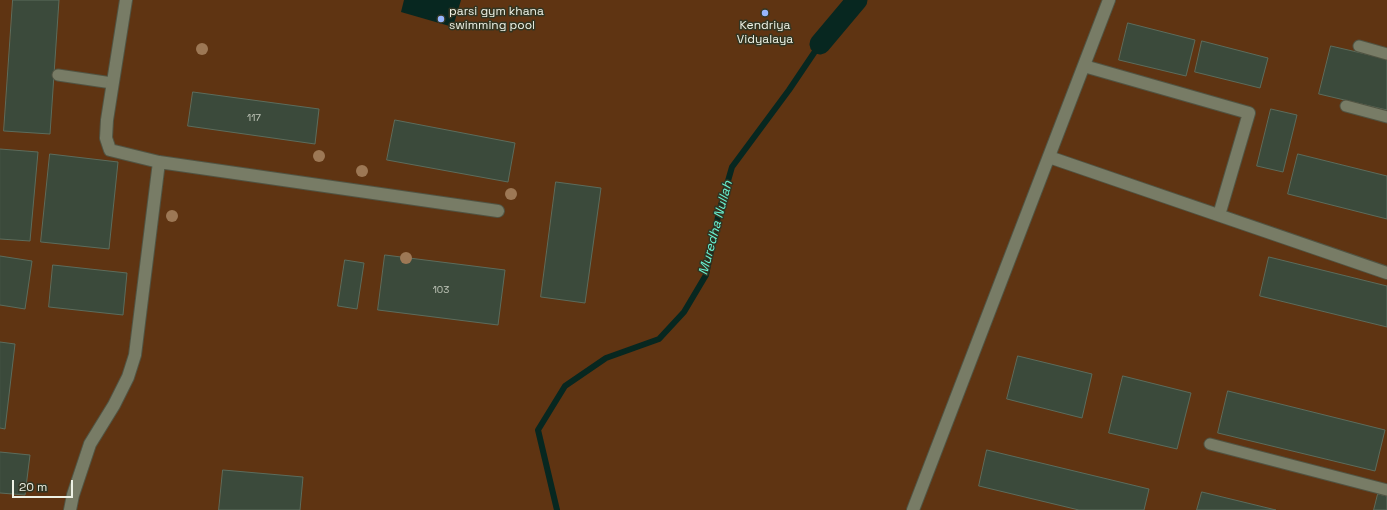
<!DOCTYPE html>
<style>
body{margin:0}
#map{position:relative;width:1387px;height:510px;overflow:hidden;background:#323522;font-family:"Space Grotesk",sans-serif}
canvas{display:block}
.scale{position:absolute;left:12px;top:480px;width:61px;height:18px;box-sizing:border-box;border:2px solid #eef1e4;border-top:0;padding-left:5px;font-size:12px;line-height:14px;white-space:nowrap;color:#eef1e4;-webkit-text-stroke:3px #323522;paint-order:stroke}
</style>
<div id="map">
<canvas width="1387" height="510"></canvas>
<div class="scale">20 m</div>
</div>
<script>
const ctx = document.querySelector('canvas').getContext('2d');
ctx.lineJoin = 'round';
function paint(path, color) { ctx.fillStyle = color; ctx.fill(path, 'evenodd'); }
function stroke(path, color, width, dash) { ctx.strokeStyle = color; ctx.lineWidth = width; ctx.lineCap = dash ? 'butt' : 'round'; ctx.setLineDash(dash || []); ctx.stroke(path); }
function drawText(font, color, halo, rows, align = 'center') {
  ctx.font = font + ' "Space Grotesk",sans-serif'; ctx.lineWidth = 3; ctx.setLineDash([]); ctx.textBaseline = 'middle'; ctx.strokeStyle = halo; ctx.fillStyle = color; for (const [text, x, y, turn = 0] of rows) {
    ctx.save(); ctx.translate(x, y); ctx.rotate((+turn || 0) * Math.PI / 180); ctx.textAlign = isNaN(turn) ? turn : align; if (halo) ctx.strokeText(text, 0, 0); ctx.fillText(text, 0, 0); ctx.restore();
  }
}
paint(new Path2D(`
 M0 0H1387V510H0Z`), '#5f3412');
paint(new Path2D(`
 M404 0H461L453 27 401 12Z`), '#072720');
stroke(new Path2D(`
 M557 510 538 430 565 386 606 358 659 339 684 312 706 275 719 212 732 167 789 90 820 44`), '#072720', 6);
stroke(new Path2D(`
 M820 44 857 0`), '#072720', 21);
const building = new Path2D(`
 M13 0H59L50 134 4 131Z
 M1128 23 1195 40 1186 76 1119 60Z
 M1202 41 1268 58 1260 88 1195 72Z
 M1331 46 1387 59V110L1319 94Z
 M193 92 319 109 315 144 188 126Z
 M1271 109 1297 115 1283 172 1257 166Z
 M395 120 515 143 508 182 387 160Z
 M0 149 38 152 30 241 0 239Z
 M50 154 118 162 109 249 41 242Z
 M1298 154 1387 176V219L1288 194Z
 M556 182 601 188 585 303 541 297Z
 M385 255 505 270 498 325 378 310Z
 M0 256 32 261 25 309 0 305Z
 M1269 257 1387 286V327L1260 296Z
 M345 260 364 263 357 309 338 306Z
 M53 265 127 273 123 315 49 307Z
 M0 342 15 344 5 429 0 428Z
 M1018 356 1092 374 1082 418 1007 399Z
 M1123 376 1191 393 1177 449 1109 433Z
 M1228 391 1385 430 1375 471 1218 433Z
 M987 450 1149 489 1144 510H1079L979 486Z
 M0 452 30 455 25 495 0 493Z
 M223 470 303 477 300 510H219Z
 M1202 492 1276 510H1197Z
 M1378 494 1387 496V510H1374Z`);
paint(building, '#3b4a3b');
stroke(building, '#5c6c5c', 1);
const service = new Path2D(`
 M1359 46 1387 54
 M58 75 112 83
 M1346 106 1387 117
 M1210 444 1387 490`);
const minor = new Path2D(`
 M126 0 107 120 106 138 110 150 159 162 498 211
 M1084 66 1249 113 1219 215
 M1049 157 1387 273
 M70 510 73 495 90 444 114 405 128 377 135 355 159 162
 M913 510 1109 0`);
stroke(service, '#515443', 13);
stroke(minor, '#515443', 14);
stroke(service, '#787c66', 11);
stroke(minor, '#787c66', 12);
ctx.fillStyle = '#9d7855';
for (const [x, y] of [
 [202,49],
 [319,156],
 [362,171],
 [511,194],
 [172,216],
 [406,258]
]) { ctx.beginPath(); ctx.arc(x, y, 6, 0, 2 * Math.PI); ctx.fill(); }
for (const [x, y, r, color] of [
 [765,13,4,"#97b6fd"],
 [441,19,4,"#97b6fd"]
]) { const dot = new Path2D(); dot.arc(x, y, r, 0, 2 * Math.PI); ctx.fillStyle = color; ctx.fill(dot); stroke(dot, '#323522', 1.5); }
drawText('10px', '#c1c7ba', null, [
 ["117",254,118],
 ["103",441,290]
]);
drawText('12px', '#eef1e4', '#323522', [
 ["parsi gym khana",449,12],
 ["swimming pool",449,26],
 ["Kendriya",765,26,"center"],
 ["Vidyalaya",765,40,"center"]
], 'left');
drawText('italic 13px', '#69f4d4', '#323522', [
 ["Muredha Nullah",716,228,-75]
]);
</script>
